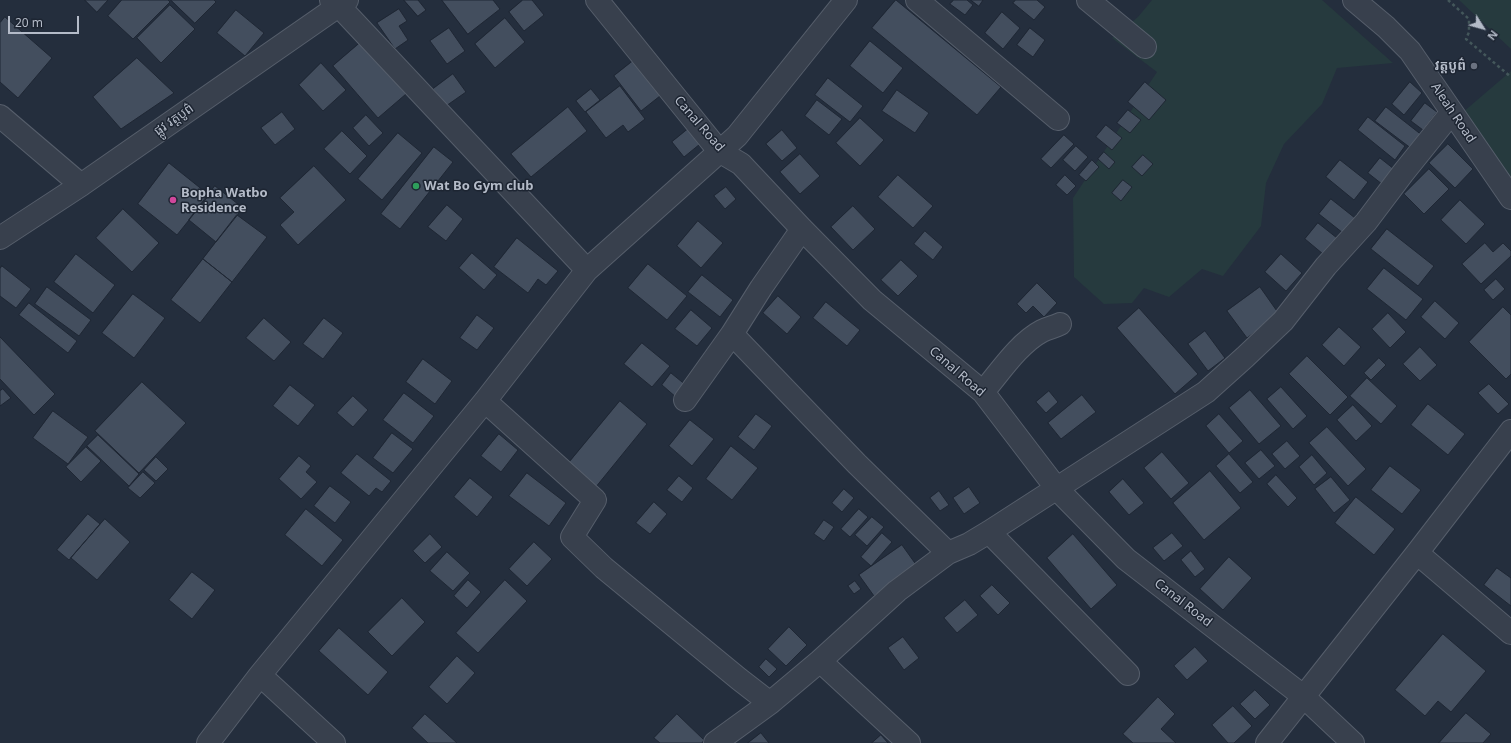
<!DOCTYPE html>
<meta charset="utf-8">
<style>
body{margin:0}
#map{position:relative;width:1511px;height:743px;overflow:hidden;background:#242e3d;font-family:"Noto Sans",sans-serif}
canvas{display:block}
.north{position:absolute;left:1463px;top:8px;width:40px;height:40px;-webkit-text-stroke:3px #1d2532;paint-order:stroke;rotate:127deg;font-size:11px;font-weight:700;line-height:16px;text-align:center;color:#b4bbc8}
.north::after{content:'';display:block;margin:auto;width:14px;height:18px;background:#b4bbc8;clip-path:polygon(50% 0,100% 100%,50% 72%,0 100%)}
.scale{position:absolute;left:8px;top:16px;width:71px;height:18px;box-sizing:border-box;border:2px solid #b4bbc8;border-top:0;padding-left:5px;font-size:12px;line-height:14px;white-space:nowrap;color:#b4bbc8;-webkit-text-stroke:3px #1d2532;paint-order:stroke}
</style>
<div id="map">
<canvas width="1511" height="743"></canvas>
<div class="north">N</div>
<div class="scale">20 m</div>
</div>
<script>
const ctx = document.querySelector('canvas').getContext('2d');
ctx.lineJoin = 'round';
function paint(path, color) { ctx.fillStyle = color; ctx.fill(path, 'evenodd'); }
function stroke(path, color, width, dash) { ctx.strokeStyle = color; ctx.lineWidth = width; ctx.lineCap = dash ? 'butt' : 'round'; ctx.setLineDash(dash || []); ctx.stroke(path); }
function drawText(font, color, halo, rows, align = 'center') {
  ctx.font = font + ' "Noto Sans","Noto Sans Khmer",sans-serif'; ctx.lineWidth = 3; ctx.setLineDash([]); ctx.textBaseline = 'middle'; ctx.strokeStyle = halo; ctx.fillStyle = color; for (const [text, x, y, turn = 0] of rows) {
    ctx.save(); ctx.translate(x, y); ctx.rotate((+turn || 0) * Math.PI / 180); ctx.textAlign = isNaN(turn) ? turn : align; if (halo) ctx.strokeText(text, 0, 0); ctx.fillText(text, 0, 0); ctx.restore();
  }
}
paint(new Path2D(`
 M1152 0H1322L1393 63 1337 68 1322 104 1284 144 1266 183 1261 226 1223 276 1202 269 1169 297 1144 288 1132 303 1104 304 1074 277 1073 198 1157 72 1112 38 1138 17Z
 M1459 0H1511V49Z
 M1511 71V178L1462 113Z`), '#263a3e');
const building = new Path2D(`
 M85 0H108L97 12Z
 M122 0H168L170 2 133 39 108 16Z
 M171 0H214L216 2 195 23Z
 M404 0H418L426 10 418 16Z
 M442 0H493L500 9 468 34Z
 M523 0H532L544 15 524 31 509 12Z
 M896 0 1001 87 977 115 872 28Z
 M954 0H967L973 5 965 15 950 4Z
 M971 0H983L979 6Z
 M1016 0H1037L1045 7 1034 20 1013 3Z
 M170 5 195 29 161 63 137 38Z
 M399 9 407 21 399 26 408 40 395 49 377 23Z
 M236 10 264 33 245 56 217 33Z
 M1002 12 1020 28 1003 49 985 33Z
 M5 17 52 58 18 98 0 82V23Z
 M505 18 525 42 495 68 475 44Z
 M449 28 465 51 447 64 430 41Z
 M1030 28 1045 40 1033 57 1017 45Z
 M870 41 903 68 883 93 850 66Z
 M361 42 406 94 378 118 333 66Z
 M638 57 665 92 641 111 614 76Z
 M137 58 174 93 121 129 93 97Z
 M321 63 346 90 323 111 299 85Z
 M453 74 466 92 446 106 433 89Z
 M828 78 863 106 850 122 815 95Z
 M1145 82 1166 100 1149 120 1128 102Z
 M1410 82 1422 93 1404 115 1392 104Z
 M620 86 645 119 628 132 623 125 606 138 586 112Z
 M591 89 600 100 585 112 576 101Z
 M897 90 929 113 915 133 882 111Z
 M817 100 842 119 829 135 805 116Z
 M1425 103 1437 112 1423 130 1411 121Z
 M568 107 587 131 531 177 511 154Z
 M1386 107 1423 136 1412 149 1375 121Z
 M1128 110 1141 120 1130 133 1117 123Z
 M282 112 295 129 275 145 261 128Z
 M366 115 383 133 369 146 353 128Z
 M1368 117 1405 146 1395 160 1358 130Z
 M860 118 884 140 860 166 836 143Z
 M1106 125 1122 138 1112 150 1096 137Z
 M688 129 700 144 684 157 672 142Z
 M782 130 797 148 782 161 766 144Z
 M342 131 367 156 350 174 324 149Z
 M398 133 422 153 382 200 358 179Z
 M1064 135 1074 144 1051 168 1041 159Z
 M1448 144 1473 169 1455 188 1429 163Z
 M1076 146 1088 157 1075 171 1063 160Z
 M434 147 453 162 400 229 381 214Z
 M1104 152 1115 162 1109 169 1098 159Z
 M800 154 820 176 800 194 780 172Z
 M1143 155 1153 164 1142 176 1132 167Z
 M1380 158 1399 173 1387 188 1368 173Z
 M1092 160 1099 167 1086 181 1079 175Z
 M1340 160 1368 182 1354 200 1326 177Z
 M169 163 209 195 177 235 138 204Z
 M314 166 346 200 298 245 280 225 294 212 280 198Z
 M1429 169 1449 189 1424 214 1404 194Z
 M898 175 933 206 913 228 878 197Z
 M1065 175 1076 186 1067 195 1056 185Z
 M1123 180 1132 187 1121 201 1112 193Z
 M215 186 243 208 216 242 189 220Z
 M726 187 736 199 725 209 714 196Z
 M1331 199 1355 218 1343 233 1319 214Z
 M1460 200 1485 224 1466 244 1441 220Z
 M447 205 463 219 446 241 428 227Z
 M853 206 875 229 853 250 831 227Z
 M123 209 159 243 132 272 96 238Z
 M237 215 267 237 232 282 203 259Z
 M698 221 723 243 701 268 677 246Z
 M1318 223 1337 238 1323 254 1305 239Z
 M1387 229 1434 266 1418 286 1371 249Z
 M925 231 943 247 933 260 914 244Z
 M517 238 558 271 546 285 538 279 528 293 494 267Z
 M1485 243 1493 252 1503 243 1511 251V256L1481 284 1462 264Z
 M472 253 497 275 484 290 459 268Z
 M76 254 115 285 93 313 54 282Z
 M1281 254 1302 273 1286 291 1265 272Z
 M203 259 232 282 200 323 171 300Z
 M901 260 918 276 898 296 881 280Z
 M648 264 687 296 667 320 628 288Z
 M2 266 31 289 16 308 0 296V269Z
 M1384 268 1423 299 1406 320 1367 289Z
 M702 275 733 300 720 317 688 292Z
 M1496 279 1505 289 1493 300 1484 290Z
 M1037 283 1057 303 1044 317 1033 306 1026 313 1017 304Z
 M47 287 91 320 79 336 35 304Z
 M1260 287 1279 314 1247 338 1227 311Z
 M133 294 165 318 134 358 102 333Z
 M778 296 801 317 787 334 763 313Z
 M1435 301 1459 323 1445 339 1421 317Z
 M826 302 860 330 847 346 813 318Z
 M29 303 77 341 68 353 19 315Z
 M1503 307 1511 315V374L1506 379 1469 342Z
 M1139 308 1198 374 1175 394 1117 328Z
 M691 310 712 328 697 346 675 329Z
 M1388 313 1406 332 1390 348 1372 329Z
 M477 315 494 328 477 350 460 338Z
 M264 318 291 342 274 361 246 338Z
 M324 318 343 333 323 359 303 344Z
 M1339 327 1361 347 1344 366 1322 345Z
 M1205 331 1225 358 1208 371 1188 344Z
 M0 337 55 394 34 415 0 379Z
 M642 343 670 366 652 387 624 364Z
 M1420 347 1437 365 1420 381 1403 364Z
 M1307 356 1348 397 1330 415 1289 374Z
 M1379 358 1386 365 1371 380 1364 373Z
 M423 359 452 381 435 404 406 382Z
 M671 373 687 386 677 398 662 385Z
 M1367 378 1397 406 1381 424 1350 396Z
 M142 382 186 423 139 473 95 431Z
 M1489 384 1509 404 1498 414 1478 393Z
 M290 385 315 405 298 426 273 406Z
 M1281 387 1307 416 1293 429 1267 399Z
 M3 389 11 398 0 406V391Z
 M1250 390 1281 426 1259 444 1229 408Z
 M1049 391 1058 402 1046 413 1036 402Z
 M404 393 434 416 413 443 383 420Z
 M1082 395 1096 412 1061 439 1048 423Z
 M353 396 368 410 353 427 337 413Z
 M620 401 647 424 595 488 567 465Z
 M1428 404 1465 434 1448 455 1411 425Z
 M1353 405 1372 426 1356 441 1337 420Z
 M53 411 88 437 68 464 33 438Z
 M756 414 772 426 754 450 738 437Z
 M1219 414 1243 441 1229 453 1206 426Z
 M690 420 714 439 692 466 669 446Z
 M1327 427 1366 469 1348 486 1309 443Z
 M392 433 413 449 393 473 373 458Z
 M499 434 518 450 501 472 481 456Z
 M98 435 139 474 129 486 87 446Z
 M1287 441 1300 456 1285 469 1272 454Z
 M731 446 758 468 732 500 706 479Z
 M86 447 101 461 81 482 66 467Z
 M1261 450 1275 466 1259 479 1245 463Z
 M1162 452 1189 483 1171 499 1144 468Z
 M357 454 391 481 382 492 376 488 369 496 341 473Z
 M1229 454 1253 482 1240 493 1216 466Z
 M1312 455 1327 473 1314 485 1299 467Z
 M299 456 311 466 306 472 317 482 301 499 279 479Z
 M156 457 168 469 156 481 144 470Z
 M1390 466 1421 490 1402 514 1371 490Z
 M1210 471 1241 508 1204 540 1173 503Z
 M143 472 155 483 140 498 128 488Z
 M527 473 566 503 549 526 509 496Z
 M1276 475 1297 498 1288 507 1267 484Z
 M679 476 693 488 682 502 667 490Z
 M1331 477 1350 500 1334 513 1315 489Z
 M470 478 493 497 477 517 454 497Z
 M1123 479 1144 503 1129 515 1109 492Z
 M330 486 351 502 335 523 314 506Z
 M969 487 980 503 964 514 953 498Z
 M844 489 854 498 842 512 832 503Z
 M939 491 949 505 940 511 930 498Z
 M1356 497 1395 529 1374 555 1335 523Z
 M654 502 667 514 650 534 636 523Z
 M306 509 343 540 322 566 285 535Z
 M859 509 868 517 850 537 841 529Z
 M88 514 100 524 69 560 57 550Z
 M872 517 884 527 867 546 855 535Z
 M105 519 130 542 97 580 71 558Z
 M824 520 834 527 824 541 814 534Z
 M882 533 892 542 871 566 861 557Z
 M1172 533 1183 546 1164 561 1153 548Z
 M430 534 442 547 425 563 413 551Z
 M1073 534 1117 585 1091 609 1047 558Z
 M534 542 552 559 527 586 509 569Z
 M902 545 917 566 874 596 859 575Z
 M1191 551 1205 569 1195 577 1181 560Z
 M447 552 470 573 453 591 430 571Z
 M1229 557 1252 578 1223 610 1200 589Z
 M1497 568 1511 578V606L1484 585Z
 M192 572 215 590 192 619 169 600Z
 M468 580 481 592 467 608 454 596Z
 M505 580 527 601 478 653 456 633Z
 M855 581 861 589 854 594 848 586Z
 M992 585 1010 603 998 615 980 596Z
 M402 598 425 622 392 656 368 632Z
 M965 600 978 615 957 633 944 618Z
 M789 627 807 645 786 666 768 649Z
 M339 628 388 672 368 695 319 651Z
 M1443 634 1486 671 1451 712 1438 701 1425 716 1395 690Z
 M903 637 919 658 904 670 888 648Z
 M1195 647 1208 661 1187 680 1174 666Z
 M457 656 475 673 447 704 429 687Z
 M766 659 777 669 769 677 759 667Z
 M1255 690 1270 705 1255 719 1240 704Z
 M1158 697 1175 714 1161 729 1176 743H1133L1123 734Z
 M1233 706 1252 726 1234 743H1228L1212 725Z
 M1466 713 1491 734 1483 743H1439Z
 M425 714 457 743H428L412 728Z
 M677 714 704 740 702 743H660L654 738Z
 M761 733 769 743H748Z
 M881 735 888 743H872Z`);
paint(building, '#434e5e');
stroke(building, '#1f2734', 1);
const minor = new Path2D(`
 M331 0 339 6 587 270
 M597 0 719 151 741 164 802 229 872 300 983 392 1057 489 1126 559 1303 696 1353 743
 M917 0 1058 119
 M1088 0 1145 47
 M1354 0 1386 27 1410 51 1511 198
 M0 116 81 185
 M0 238 81 185 347 0
 M732 334 857 464 948 553
 M983 392C1000 372 1019 343 1042 331 1048 328 1054 327 1060 324
 M685 400 732 334 761 288 802 229
 M485 401 595 500 572 537 604 568 739 679 770 703
 M989 532 1128 674
 M1417 553 1511 633
 M820 661 909 743
 M260 675 334 743
 M208 743 260 675 485 401 587 270 737 136 846 0
 M715 743 770 703 820 661 897 591 948 553 969 544 989 532 1206 392 1245 357 1283 321 1326 266 1366 222 1403 173 1452 112
 M1267 743 1417 553 1511 431`);
stroke(minor, '#565e6b', 24);
stroke(new Path2D(`
 M1448 0 1469 19V32L1466 39 1511 77`), '#44575b', 2.5, [3, 3]);
stroke(minor, '#38404d', 22);
for (const [x, y, r, color] of [
 [1474,66,4,"#6b7280"],
 [416,186,4,"#2e9e5b"],
 [173,200,4,"#d1479c"]
]) { const dot = new Path2D(); dot.arc(x, y, r, 0, 2 * Math.PI); ctx.fillStyle = color; ctx.fill(dot); stroke(dot, '#1d2532', 1.5); }
drawText('bold 13px', '#b4bbc8', '#1d2532', [
 ["វត្តបូព៌",1466,66,"right"],
 ["Wat Bo Gym club",424,186],
 ["Bopha Watbo",181,193],
 ["Residence",181,208]
], 'left');
drawText('13px', '#b4bbc8', '#1d2532', [
 ["Aleah Road",1453,113,56],
 ["ផ្លូវ វត្តបូព៌",174,120,-35],
 ["Canal Road",699,124,49],
 ["Canal Road",957,372,41],
 ["Canal Road",1183,603,38]
]);
</script>
